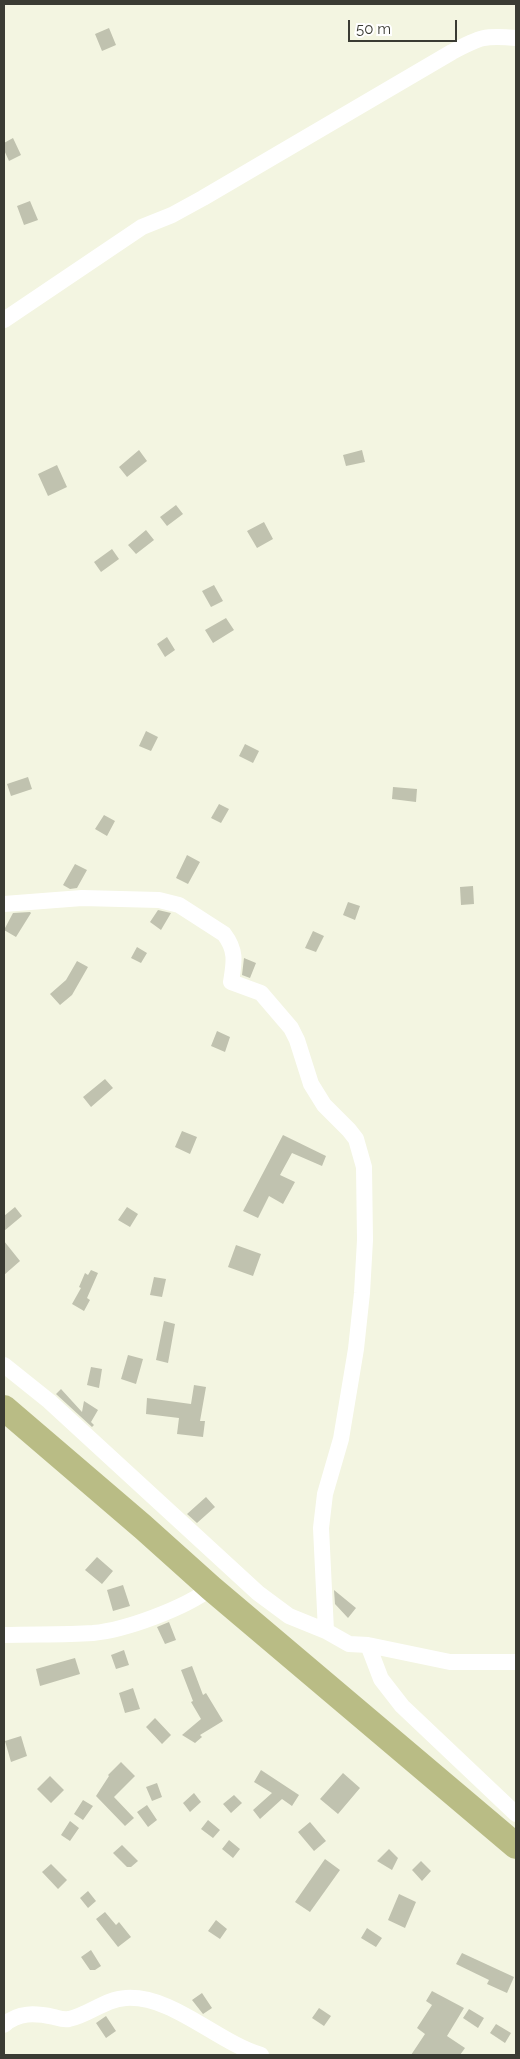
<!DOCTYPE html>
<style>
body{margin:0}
#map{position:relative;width:520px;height:2059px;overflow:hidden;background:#f3f5e1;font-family:Raleway,sans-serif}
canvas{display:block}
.frame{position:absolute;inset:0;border:5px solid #3a3b33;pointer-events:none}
.scale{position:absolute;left:348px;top:20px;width:109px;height:22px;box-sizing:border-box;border:2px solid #3a3b33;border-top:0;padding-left:6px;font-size:15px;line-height:18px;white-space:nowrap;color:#3a3b33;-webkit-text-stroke:4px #fff;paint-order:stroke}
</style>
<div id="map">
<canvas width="520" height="2059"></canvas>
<div class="frame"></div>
<div class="scale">50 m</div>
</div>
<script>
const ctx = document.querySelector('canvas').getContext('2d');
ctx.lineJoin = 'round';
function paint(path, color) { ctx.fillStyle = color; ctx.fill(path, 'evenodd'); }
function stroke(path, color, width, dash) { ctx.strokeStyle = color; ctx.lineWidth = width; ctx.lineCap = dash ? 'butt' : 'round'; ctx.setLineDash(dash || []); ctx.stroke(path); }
paint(new Path2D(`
 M109 28 116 45 102 51 95 34Z
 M13 138 21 155 9 161 4 150V143Z
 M30 201 38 220 24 225 17 206Z
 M139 450 147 461 127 477 119 467Z
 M362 450 365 462 346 466 343 455Z
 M57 465 67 487 48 496 38 474Z
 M176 505 183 514 167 526 160 517Z
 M264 522 273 539 257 548 247 531Z
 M146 530 154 540 136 554 128 545Z
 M112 549 119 559 101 572 94 562Z
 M214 585 223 601 211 607 202 591Z
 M226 618 234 630 213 643 205 630Z
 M167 637 175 650 165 657 157 644Z
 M146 731 158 737 151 751 139 746Z
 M245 744 259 751 253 763 239 756Z
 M28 777 32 789 11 796 7 784Z
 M393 787 417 789 416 802 392 799Z
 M219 804 229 809 221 823 211 818Z
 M104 815 115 821 107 836 95 829Z
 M187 855 200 862 188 884 176 878Z
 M75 864 87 870 77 888 70 889 63 885Z
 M473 886 474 904 461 905 460 887Z
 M348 902 360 906 355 920 343 915Z
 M158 910 171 913 161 930 150 922Z
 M30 912 31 913 16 937 4 930 13 913Z
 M313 931 324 936 316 952 305 948Z
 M137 947 147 953 141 963 131 958Z
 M244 958 256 963 250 978 242 975Z
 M77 961 88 967 72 995 60 1005 50 994 66 980Z
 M217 1031 230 1037 225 1052 211 1046Z
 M105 1079 113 1088 91 1107 83 1097Z
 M182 1131 197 1137 190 1154 175 1147Z
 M283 1135 326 1156 322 1166 292 1153 280 1175 295 1182 283 1204 269 1196 258 1218 243 1211Z
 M15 1207 22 1216 4 1231V1216Z
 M127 1207 138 1214 130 1227 118 1220Z
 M4 1241 20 1261 4 1275Z
 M236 1245 261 1254 253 1276 228 1267Z
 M91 1270 98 1273 87 1298 90 1300 84 1311 72 1304 81 1288 79 1287 85 1273 88 1275Z
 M154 1277 166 1279 162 1297 150 1295Z
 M164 1321 175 1324 168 1363 156 1360Z
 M128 1355 143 1359 136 1384 121 1379Z
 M91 1367 102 1369 99 1388 87 1385Z
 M194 1385 206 1387 200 1421H205L203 1437 177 1434 179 1418 146 1414 147 1398 191 1404Z
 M61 1389 82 1412 84 1401 98 1410 91 1422 94 1425 92 1427 56 1394Z
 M206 1497 215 1507 197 1523 187 1514Z
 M97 1557 113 1571 102 1584 85 1570Z
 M123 1585 130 1606 113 1611 107 1590Z
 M334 1590 356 1608 348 1618 335 1604Z
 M169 1622 176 1640 165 1644 157 1627Z
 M124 1650 129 1665 116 1669 111 1655Z
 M75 1658 80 1674 40 1686 36 1669Z
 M192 1666 203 1695 206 1693 223 1721 200 1735 202 1737 195 1743 182 1735 201 1719 191 1702 193 1701 181 1670Z
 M133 1688 140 1709 125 1713 119 1693Z
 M155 1718 171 1735 162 1744 146 1727Z
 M21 1736 27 1756 11 1762 5 1741Z
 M121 1762 135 1776 114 1797 134 1818 125 1826 96 1796 109 1776 108 1775Z
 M261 1770 299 1795 292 1806 282 1799 260 1819 253 1810 272 1793 254 1782Z
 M343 1773 360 1788 338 1814 320 1799Z
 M50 1776 64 1790 51 1803 37 1789Z
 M157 1783 162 1797 152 1801 146 1787Z
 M194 1793 201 1802 190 1812 183 1803Z
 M234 1795 242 1803 231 1813 223 1804Z
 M83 1800 93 1806 83 1820 74 1814Z
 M147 1805 157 1820 148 1827 137 1812Z
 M208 1820 220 1830 213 1838 201 1829Z
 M70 1821 79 1828 70 1841 61 1835Z
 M310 1822 326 1841 314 1851 298 1832Z
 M229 1840 240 1849 233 1858 222 1849Z
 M122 1845 138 1861 131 1867H127L113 1853Z
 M389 1849 398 1858 392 1870 377 1861Z
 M325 1859 340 1870 310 1912 295 1902Z
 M421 1861 431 1871 422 1881 412 1870Z
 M51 1864 67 1880 58 1889 42 1872Z
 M88 1891 96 1901 88 1908 80 1898Z
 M399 1894 416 1902 405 1928 388 1920Z
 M105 1912 116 1925 119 1922 131 1937 118 1947 96 1919Z
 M216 1920 227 1929 220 1939 208 1931Z
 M367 1928 382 1938 376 1947 361 1938Z
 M91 1950 101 1966 95 1970H90L81 1957Z
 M462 1953 514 1977 507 1993 487 1984 489 1980 456 1964Z
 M432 1991 464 2008 447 2036 465 2048 460 2055H411L425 2034 417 2028 432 2005 426 2001Z
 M202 1993 212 2008 203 2014 192 2000Z
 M319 2008 331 2016 324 2026 312 2018Z
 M469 2009 484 2018 478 2028 463 2018Z
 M106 2016 116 2031 106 2038 96 2023Z
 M496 2024 511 2033 505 2043 490 2033Z`), '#c0c2af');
stroke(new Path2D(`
 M4 320 142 227 172 215 203 198 452 52C480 37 485 35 516 38
 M4 904 82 898 159 900 179 905 224 934C237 951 234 963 231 982L261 993 291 1028 297 1040 311 1084 324 1105 349 1130 356 1139 364 1167 365 1240 362 1293 356 1349 341 1439 325 1494 321 1528 326 1631
 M4 1365 49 1401 258 1593 289 1616 326 1631 349 1644 368 1645 450 1662H516
 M4 1635C33 1634 63 1635 93 1633 126 1630 185 1608 211 1588
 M368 1645 381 1679 402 1706 516 1814
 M4 2025C18 2012 35 2013 54 2017 58 2018 63 2020 69 2019 89 2015 105 1999 126 1998 172 1995 217 2042 261 2055`), '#fff', 16);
stroke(new Path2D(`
 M4 1408 143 1527 211 1588 516 1846`), '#b9bc85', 26);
</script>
